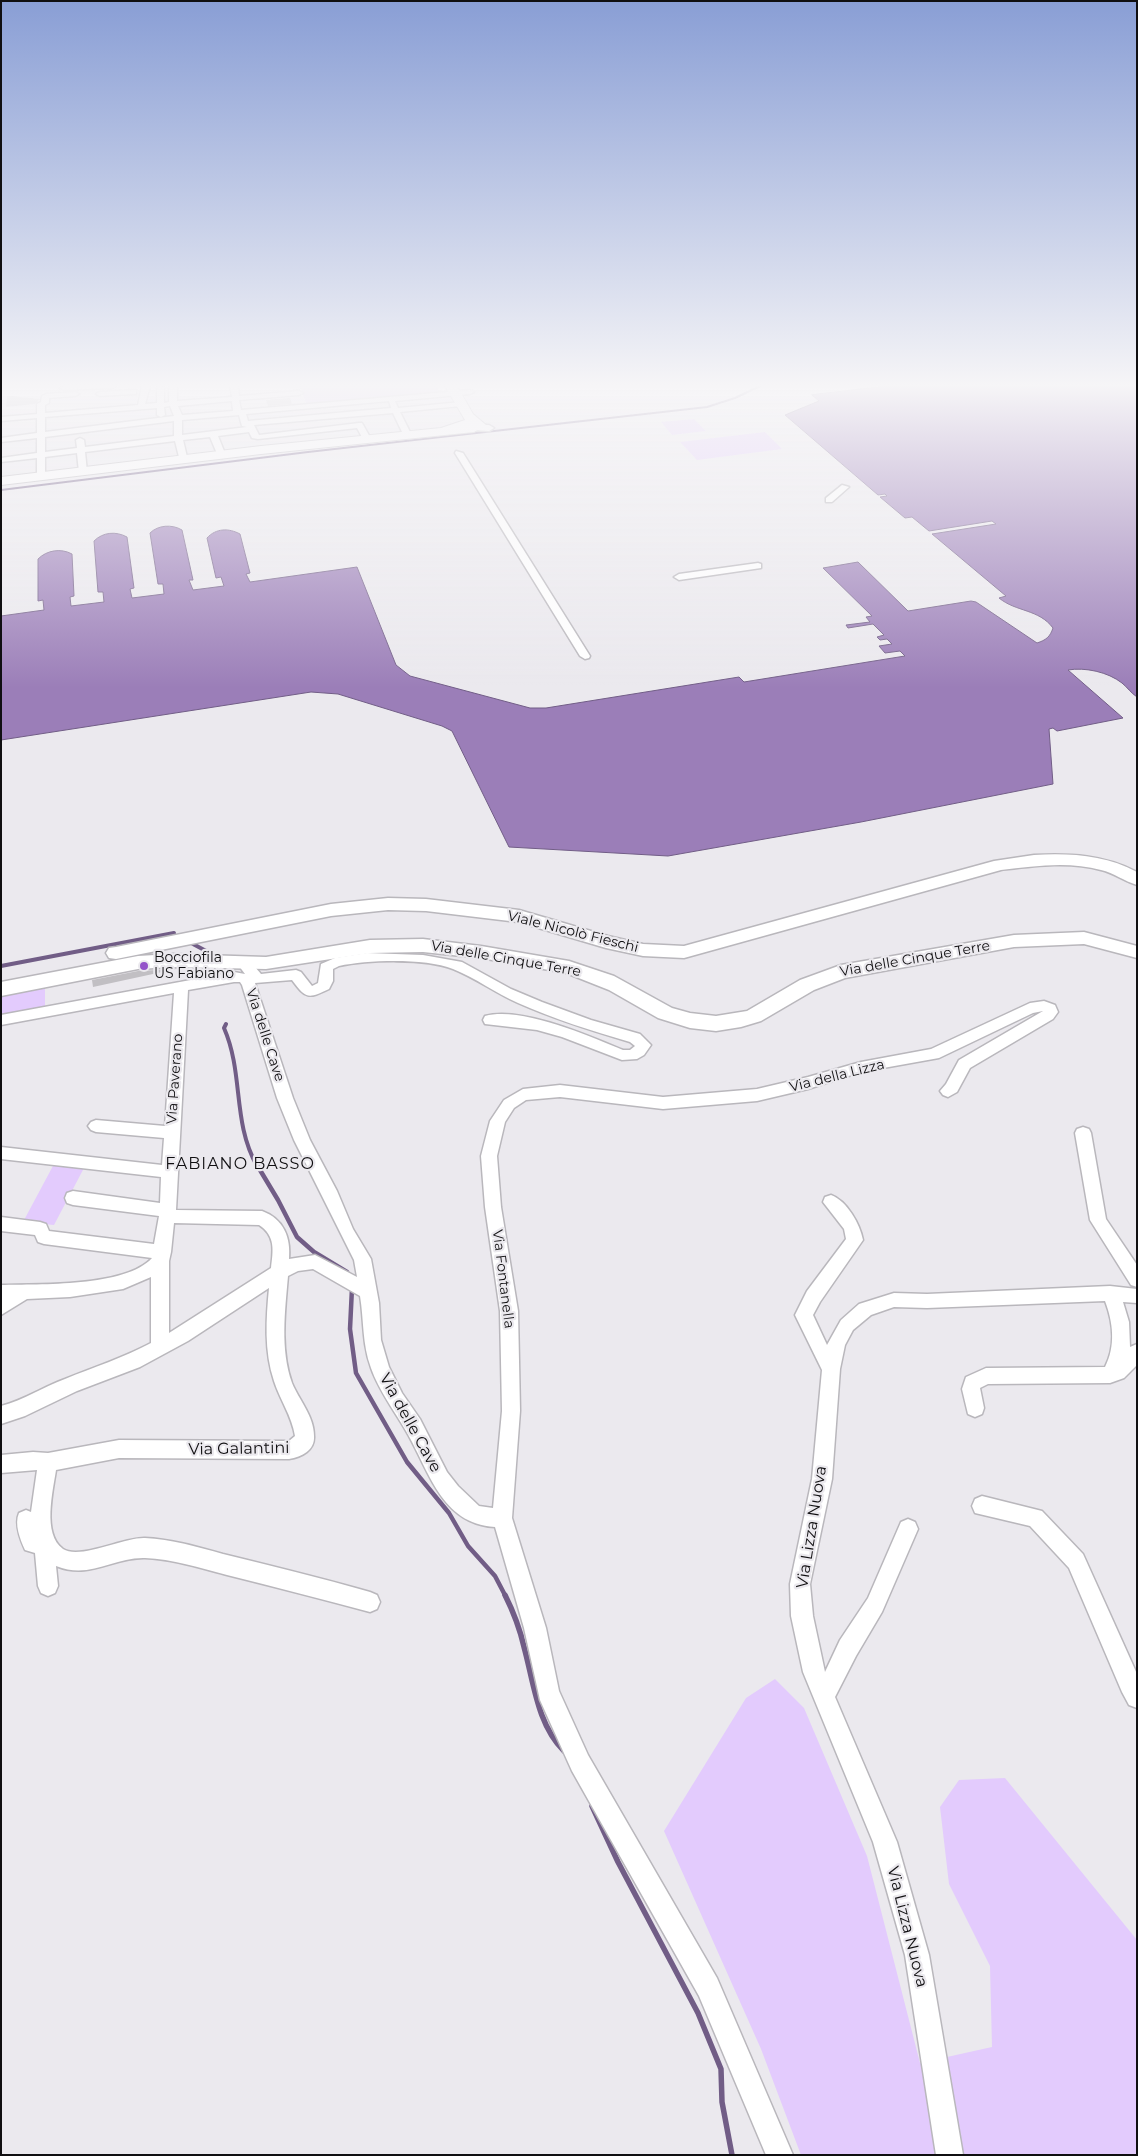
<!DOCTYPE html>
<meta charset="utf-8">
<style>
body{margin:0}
#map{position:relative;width:1138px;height:2156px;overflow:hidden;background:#ebe9ee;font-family:Montserrat,sans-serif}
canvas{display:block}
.frame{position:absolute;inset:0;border:2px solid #100f11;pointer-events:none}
</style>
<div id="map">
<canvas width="1138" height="2156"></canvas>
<div class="frame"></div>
</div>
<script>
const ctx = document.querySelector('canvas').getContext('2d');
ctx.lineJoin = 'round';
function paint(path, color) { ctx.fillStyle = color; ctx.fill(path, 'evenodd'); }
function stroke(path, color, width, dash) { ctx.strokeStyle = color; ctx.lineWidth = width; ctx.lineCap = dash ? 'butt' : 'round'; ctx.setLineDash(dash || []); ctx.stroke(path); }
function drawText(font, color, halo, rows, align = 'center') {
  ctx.font = font + ' Montserrat,sans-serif'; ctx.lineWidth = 4.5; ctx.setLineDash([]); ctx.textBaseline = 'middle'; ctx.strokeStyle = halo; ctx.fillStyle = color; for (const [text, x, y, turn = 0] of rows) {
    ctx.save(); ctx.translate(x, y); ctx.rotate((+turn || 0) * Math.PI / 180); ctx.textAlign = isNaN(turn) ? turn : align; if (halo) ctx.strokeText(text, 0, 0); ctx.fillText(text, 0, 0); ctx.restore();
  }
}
paint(new Path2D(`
 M300 386H436L439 392 307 406Z
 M694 419 706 431 672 435 661 422Z
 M765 432 782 449 697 460 680 442Z
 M45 988V1006L1 1015V996Z
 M54 1164 84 1168 54 1225 23 1222Z
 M775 1679 804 1708 867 1856 920 2063 992 2047 990 1966 949 1884 940 1807 959 1780 1005 1778 1137 1940V2155H801L761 2049 664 1831 746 1698Z`), '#e3cbfd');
const water = new Path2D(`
 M887 386H1137V697C1131 693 1127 687 1122 683 1108 672 1085 667 1068 670L1123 718 1057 731 1053 728 1049 729 1053 784 861 822 668 856 509 847 452 731 442 726 338 694 311 692 1 740V616L44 610 43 600 38 601V559C47 550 61 548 72 554L74 596 70 597 71 606 104 602 103 592H98L94 541C103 532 116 531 127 537L134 588 130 589 132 598 164 594 163 584H158L150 533C158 525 172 524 182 530L193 580H189L193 590 224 586 221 577 216 578 207 538C216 528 229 528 240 534L250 573 246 574 250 582 357 567 396 665 410 676 530 708H546L739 677 744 682 905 656 900 651 885 653 879 646 892 644 887 639 880 640 877 637 884 635 873 624 848 628 846 625 870 622 866 617 872 616 823 568 858 562 908 611 971 601 976 602 1037 643C1046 640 1050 637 1053 628 1039 609 1016 612 999 598L1006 596 932 534 996 524 992 521 929 531 912 517 905 518 880 497 887 496 885 494 878 495 785 415 819 401 812 395Z`);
paint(water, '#9b7eb8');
stroke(water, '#715d86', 1);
stroke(new Path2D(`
 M1 490 308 452 707 407 735 398 760 386`), '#715d86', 2);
stroke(new Path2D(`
 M193 944 208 952 210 958
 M212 964 216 975
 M1 966 174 933
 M226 1024 224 1028C244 1074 232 1122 257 1166`), '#715d86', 4);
stroke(new Path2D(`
 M257 1165 278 1200 297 1237 314 1252 347 1272
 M352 1288 350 1329 356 1373 407 1462 449 1513 468 1546 495 1576 506 1597`), '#715d86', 4.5);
stroke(new Path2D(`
 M505 1595C513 1611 520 1629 524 1647 534 1683 537 1724 564 1751
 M592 1806 618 1862 698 2013 721 2069 722 2102 732 2155`), '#715d86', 5.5);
paint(new Path2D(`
 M7 396H11L40 399 35 404 6 407Z
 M290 398 292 404 268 406 266 400Z
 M176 969 93 987 92 980 138 971Z`), '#c1bfc3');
const street = new Path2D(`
 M64 386H116L112 388 64 390 60 388Z
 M142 386H150L145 404 157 403V386L164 387V403L169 402V386H177V401L232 397 230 386H238L239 396 299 391 303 393 299 395 239 400 241 410 470 390 474 392 470 394 395 401 398 408 461 402 465 404 461 406 400 412 411 434 407 436 403 434 393 413 254 425 259 435 359 423H362L371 439 367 441H364L357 428 258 439 252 438 249 432 218 436 226 456 222 458 218 456 210 437 183 440 187 457 183 459 179 457 175 441 85 452 87 472 83 474 79 472 77 453 45 457V476L41 478 37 476V458L1 462V458L37 453V438L1 442V438L37 433V418L1 421V417L37 414V404L41 402 42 396 46 394 75 392 79 394 75 396 49 398V403L45 405V413L138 405ZM232 401 233 411 182 415 178 406ZM389 401 391 408 248 421 246 414ZM170 406 174 416 45 432V417L157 408V415L161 417 165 415 164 407ZM239 415 242 426 247 427 182 435V420ZM174 421V436L85 447 84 440 80 438 76 440 77 448 45 452V437Z
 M136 390V394H133L100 396 96 394 100 392Z
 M456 451 463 453 590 656 589 658 585 659 580 656 455 453Z
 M842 485 849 487 832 502H826V498Z
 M758 563 761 564V568L679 580 674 577 679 574Z
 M367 953 423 955 462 962 511 989 542 1002 591 1020 640 1034 651 1045 644 1055 637 1059 622 1060 562 1037 537 1030 485 1024 483 1020 485 1016C521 1006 589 1036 623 1050H630L635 1046 630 1042C592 1031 554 1019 518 1003 495 993 476 978 453 969 425 958 368 960 339 966L333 969V981L329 989C308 999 306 999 292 980L255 983 293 1098 310 1140 337 1191 353 1229 371 1259 379 1303 381 1340 389 1367 402 1393 420 1419 447 1472 458 1486 479 1506 493 1508 502 1411 500 1311 485 1207 481 1156 490 1121 504 1100 523 1089 560 1085 663 1097 757 1089 808 1077 861 1062 931 1049 1030 1003 1044 1001 1055 1005 1058 1012 1053 1019 970 1068 957 1092 948 1097 943 1095 940 1091 946 1084 959 1060 1043 1011 1033 1013 939 1058 861 1072 808 1089 757 1101 663 1109 560 1097 526 1100 514 1108 505 1122 497 1156 501 1207 518 1311 520 1411 512 1518 546 1628 559 1691 588 1755 717 1978 793 2155H766L699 1996 572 1771 540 1700 524 1628 495 1527C441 1524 429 1470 406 1431 394 1410 379 1391 371 1368 362 1344 364 1320 360 1296L313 1269 298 1271 288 1276C285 1311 280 1349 292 1383 299 1400 314 1416 314 1436 315 1450 302 1457 289 1459L119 1458 56 1470C53 1491 42 1534 63 1549 80 1560 124 1537 145 1538 171 1539 198 1547 223 1554 272 1566 321 1578 370 1592L377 1595 380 1602 377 1609 370 1612C322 1599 275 1587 227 1575 200 1568 172 1559 145 1558 113 1557 90 1580 56 1566L58 1586 55 1593 48 1596 41 1593 38 1586 35 1553 25 1550C20 1539 14 1524 19 1513L26 1510 31 1512 37 1470 1 1473V1455L33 1452 48 1453 119 1440 289 1441 295 1436C292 1416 280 1400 274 1381 264 1351 266 1319 269 1288L188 1341 140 1367 77 1391 25 1416 1 1424V1406C24 1400 43 1387 65 1379 94 1367 123 1358 151 1343V1277L123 1289 70 1297 27 1299 1 1315V1285C39 1284 126 1287 152 1258L44 1244 38 1242 35 1235 1 1231V1217L40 1222 46 1224 49 1231 154 1244 159 1216 73 1205 67 1203 65 1198 67 1193 73 1191 160 1203 161 1177 1 1159V1147L162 1165 164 1138 96 1132 91 1130 88 1126 91 1122 96 1120 165 1126 174 993 1 1025V1015L234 972 245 974 239 966 241 963C251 960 255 967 261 974L296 970 301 972 312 986 318 983 321 964 335 958ZM234 982H240L242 985 277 1098 294 1140 354 1260 357 1277 315 1255 289 1259C291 1238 284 1219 262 1211L176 1210 188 990ZM174 1223 259 1225C276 1236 273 1251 271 1268L169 1333V1261L171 1252Z
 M1083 1127 1089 1129 1091 1133 1106 1219 1137 1265V1287L1131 1285 1090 1220 1075 1133 1077 1129Z
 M831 1195C847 1201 860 1224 863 1240L820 1302 813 1315 827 1345 841 1320 859 1304 894 1293 927 1294 1110 1286 1137 1289V1303L1123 1302 1129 1322 1130 1347 1137 1344V1365L1124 1378 1110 1383 988 1384 980 1388 984 1408 982 1414 975 1417 968 1414 962 1389 966 1377 986 1368 1105 1367C1116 1346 1113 1322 1105 1301L927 1308 894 1307 871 1315 853 1330 845 1345 840 1369 832 1479 810 1584 813 1616 825 1672 840 1640 868 1598 901 1522 908 1519 915 1522 918 1529 882 1612 856 1656 835 1697 897 1842 929 1955 963 2155H936L905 1955 873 1842 803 1672 791 1616 790 1584 812 1479 822 1370 795 1315 807 1291 846 1239 844 1229 823 1202 825 1197Z
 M982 1496 1042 1511 1083 1554 1137 1674V1708L1129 1705 1122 1692 1069 1568 1030 1526 975 1513 972 1506 975 1499Z`);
const secondary = new Path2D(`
 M476 425H489L494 428 489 431 472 430 471 428Z
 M1034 855C1070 853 1105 855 1137 872V885C1124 881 1114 873 1101 870 1069 861 1034 866 1001 870L684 958 643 956 606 948 518 922 426 911 388 910 331 916 116 959 109 958 106 953 109 948 116 947 331 904 388 898 426 899 519 910 608 936 643 944 684 946 994 861Z
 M1084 932 1137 946V958L1084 944 1014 947 845 978 814 990 761 1021 741 1027 716 1031 690 1028 658 1018 609 990 566 973 481 958 423 952 370 953 266 969 172 967 138 969 1 996V982L138 956 172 954 266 957 370 940 423 939 481 946 569 961 614 976 672 1008 690 1013 716 1016 747 1011 800 980 841 965 1014 935Z`);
const primary = new Path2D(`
 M445 386H457L473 414 486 425 474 432 261 454 1 485V477L261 446 441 428 465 420Z`);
stroke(street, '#b9b7bc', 3);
stroke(secondary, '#b9b7bc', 3);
stroke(primary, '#b9b7bc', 2);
paint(street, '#fff');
paint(secondary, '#fff');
paint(primary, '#fff');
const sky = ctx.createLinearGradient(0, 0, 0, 688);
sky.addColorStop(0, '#899ed5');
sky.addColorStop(0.56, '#f6f5f7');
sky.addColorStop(1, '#f6f5f700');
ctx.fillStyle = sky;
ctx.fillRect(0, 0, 1138, 688);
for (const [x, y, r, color] of [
 [144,966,5,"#9353c9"]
]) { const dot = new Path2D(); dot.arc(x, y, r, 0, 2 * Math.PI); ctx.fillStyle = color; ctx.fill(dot); stroke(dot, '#ebe9ee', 2); }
drawText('14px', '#100f11', '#ebe9ee', [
 ["Viale Nicolò Fieschi",573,932,14],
 ["Via delle Cinque Terre",506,959,10],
 ["Via delle Cinque Terre",915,959,-10],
 ["Via delle Cave",265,1035,72],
 ["Via della Lizza",837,1076,-14],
 ["Via Paverano",175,1079,-86],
 ["Via Fontanella",503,1279,83]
]);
drawText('14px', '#100f11', '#ebe9ee', [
 ["Bocciofila",154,958],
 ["US Fabiano",154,974]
], 'left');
ctx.letterSpacing = '1px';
drawText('16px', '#100f11', '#ebe9ee', [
 ["FABIANO BASSO",240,1164]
]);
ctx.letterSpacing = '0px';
drawText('16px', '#100f11', '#ebe9ee', [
 ["Via delle Cave",410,1423,61],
 ["Via Galantini",239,1449,-1],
 ["Via Lizza Nuova",812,1527,-81],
 ["Via Lizza Nuova",907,1927,76]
]);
</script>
